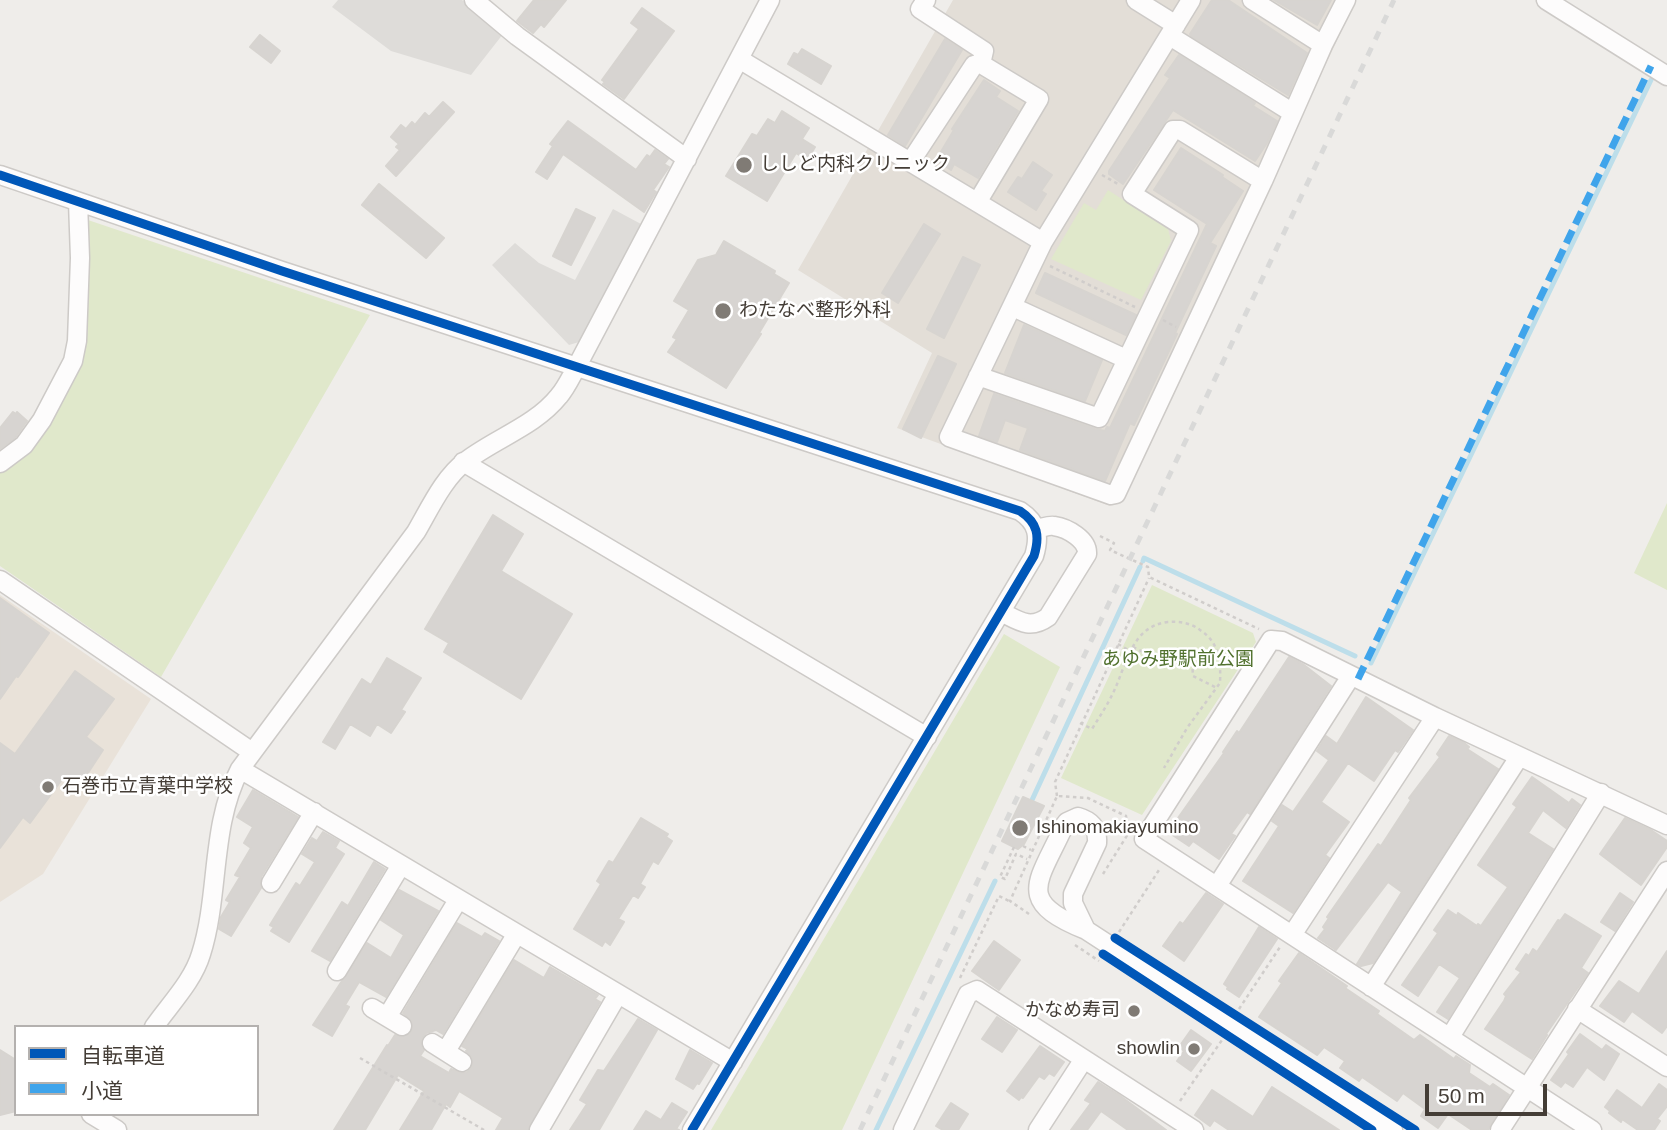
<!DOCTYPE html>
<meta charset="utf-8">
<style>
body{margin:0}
#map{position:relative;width:1667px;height:1130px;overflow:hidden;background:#efedea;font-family:Arial,"Noto Sans JP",sans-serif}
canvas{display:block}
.legend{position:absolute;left:14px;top:1025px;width:245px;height:91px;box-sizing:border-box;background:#fff;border:2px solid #b4b1af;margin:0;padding:9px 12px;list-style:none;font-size:21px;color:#443d36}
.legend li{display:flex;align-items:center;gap:14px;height:35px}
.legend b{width:35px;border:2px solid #b4b1af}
.scale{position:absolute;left:1425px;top:1084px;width:122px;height:32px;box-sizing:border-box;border:4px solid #443d36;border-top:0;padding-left:9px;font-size:21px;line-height:24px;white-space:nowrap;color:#443d36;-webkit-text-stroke:5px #fff;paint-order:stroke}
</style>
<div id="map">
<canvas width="1667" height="1130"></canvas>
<ul class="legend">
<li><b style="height:9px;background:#0057b8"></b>自転車道</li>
<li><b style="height:9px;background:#3fa4eb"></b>小道</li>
</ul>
<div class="scale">50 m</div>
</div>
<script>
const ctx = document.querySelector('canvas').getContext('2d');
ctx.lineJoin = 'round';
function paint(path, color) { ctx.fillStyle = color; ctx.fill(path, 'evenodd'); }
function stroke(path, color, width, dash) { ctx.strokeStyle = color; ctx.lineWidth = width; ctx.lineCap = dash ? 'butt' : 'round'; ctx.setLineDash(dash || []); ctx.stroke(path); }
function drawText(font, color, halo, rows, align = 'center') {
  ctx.font = font + ' Arial,"Noto Sans JP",sans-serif'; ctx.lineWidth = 5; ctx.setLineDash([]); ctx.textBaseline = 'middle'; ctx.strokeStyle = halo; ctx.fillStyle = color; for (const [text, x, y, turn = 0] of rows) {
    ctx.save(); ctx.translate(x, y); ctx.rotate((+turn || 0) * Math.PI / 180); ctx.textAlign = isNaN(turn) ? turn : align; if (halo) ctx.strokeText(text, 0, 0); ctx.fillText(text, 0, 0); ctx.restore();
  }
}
paint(new Path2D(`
 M953 0H1356L1121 501 1110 506 897 428 932 353 798 270Z`), '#e3ded7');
paint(new Path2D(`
 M0 595 151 699 43 874 0 902Z`), '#e9e2d9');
paint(new Path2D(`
 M1108 190 1168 229 1171 241 1141 300 1051 259 1084 203 1096 210Z
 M82 218 370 315 161 677 0 566V468L77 363Z
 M1667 503V590L1634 573Z
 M1152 585 1253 633 1256 642 1142 815 1061 778Z
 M1004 634 1060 667 842 1130H711Z`), '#e0e8cb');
paint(new Path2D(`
 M338 0H462L503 34 471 75 391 51 332 7Z
 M613 209 641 224 579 342 569 345 492 265 515 243 539 263 575 280Z`), '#dedcd9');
stroke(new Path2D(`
 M1143 561 1144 558 1355 656
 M1371 663 1651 80
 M1032 800 1140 567
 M876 1130 995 881`), '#bddeea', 5);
const building = new Path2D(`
 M534 0H566L544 27 541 24 533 33 517 21Z
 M1212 0H1228L1307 53 1288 95 1191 36 1190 34Z
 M1274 0H1331L1317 25Z
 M642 8 674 31 624 99 603 84 605 82 602 80 639 29 631 23Z
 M260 35 280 51 271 63 250 47Z
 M945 39 962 50 905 146 888 135Z
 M802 49 831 66 821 84 788 64 794 53 798 55Z
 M1179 55 1246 97 1255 103 1253 106 1277 121 1267 143 1255 161 1173 110 1123 184 1109 174V171L1170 78 1165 75Z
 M984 80 1000 91 996 97 1018 111 978 178 954 164 951 170 936 160 954 130 952 129Z
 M443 102 454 112 396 176 386 166 400 150 396 147 399 144 391 137 401 125 406 129 412 122 415 125 425 113 429 117Z
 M782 111 809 128 802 139 815 147 807 160 796 153 767 201 726 176 752 134 757 136 768 119 775 123Z
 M568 121 636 170 647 155 650 157 655 150 668 159 664 164 669 167 653 190 656 192 644 212 563 154 547 179 536 172 553 146 550 144Z
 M1181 148 1223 175 1222 177 1243 191 1210 243 1216 246 1175 333 1177 334 1134 425 1130 423 1105 481 1020 450 1028 428 1005 420 997 442 979 436 994 394 1095 429 1105 431 1107 427 1110 428 1207 224 1154 190Z
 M1033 162 1052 175 1041 191 1046 194 1036 210 1008 192 1018 177 1022 179Z
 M379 184 444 238 426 258 362 205Z
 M576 209 595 218 571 265 553 256Z
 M924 224 940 234 898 303 882 293Z
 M724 241 775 271 774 274 789 283 759 333 761 334 726 388 668 352 677 339 673 337 689 310 674 301 698 260 716 255Z
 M963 257 980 265 944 338 927 329Z
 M1045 273 1136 315 1126 335 1036 293Z
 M1024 325 1102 360 1085 401 1005 373Z
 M938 356 956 364 921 438 903 429Z
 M13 412 16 414 17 412 27 421 15 438 0 449V428Z
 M493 515 523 534 501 571 572 614 521 699 444 652 449 643 425 629Z
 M0 598 49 633 18 677 16 676 0 699Z
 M1289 657 1304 665 1331 686 1250 814 1247 812 1231 834 1235 836 1219 859 1193 841 1189 846 1171 834 1181 820 1178 818 1224 753 1223 752 1237 731 1239 733Z
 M387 658 421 678 401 710 405 712 391 733 377 724 370 736 350 724 335 749 323 742 362 679 371 685Z
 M75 671 114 699 86 737 103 750 78 788 63 778 30 823 23 817 0 848V743L15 754Z
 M1366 697 1413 730 1398 752 1395 750 1374 781 1348 763 1321 802 1349 822 1325 855 1329 858 1293 913 1243 881 1279 826 1272 821 1282 805 1293 812 1329 760 1317 751 1326 736 1337 744Z
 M1449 736 1463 742 1469 747 1467 749 1498 769 1373 963 1361 966 1357 964 1402 892 1388 882 1336 950 1318 938 1325 929 1323 927 1329 918 1327 917 1378 844 1381 846 1411 800 1409 798 1440 757 1437 754Z
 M1532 777 1569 803 1572 799 1580 805 1566 828 1543 810 1528 833 1553 849 1448 1019 1437 1012 1460 978 1439 964 1418 996 1402 985 1438 933 1434 930 1448 910 1457 916 1458 913 1477 926 1478 924 1481 926 1508 887 1478 865 1517 807 1513 804Z
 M253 790 298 817 261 877V888L231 936 219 929 221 917 230 902 226 900 240 877 235 875 251 848 244 843 253 827 237 817Z
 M1023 797 1044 806 1024 844 1018 849 1002 841Z
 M641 818 668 834 666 837 672 841 658 864 653 861 640 884 645 887 638 898 633 895 618 919 624 922 610 945 605 941 602 946 574 929 601 884 597 881 609 861 613 863Z
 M1625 818 1651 830 1667 841V847L1641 885 1600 854Z
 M323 832 339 841 335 848 344 854 289 942 271 931 274 927 270 925 296 883 300 886 315 862 302 854 312 838 317 841Z
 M374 862 385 869 330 961 312 951 342 902 348 906Z
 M399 890 438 911 386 997 359 982 345 1005 349 1007 332 1036 313 1025 367 943 391 958 404 935 381 920Z
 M1206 893 1223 904 1184 961 1163 946 1180 922 1183 924Z
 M1620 893 1633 902 1615 931 1601 922Z
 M1565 914 1601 936 1581 968 1588 973 1546 1034 1547 1035 1532 1059 1485 1029 1504 1001 1506 996 1504 994 1521 972 1516 969 1526 954 1529 956 1533 949 1537 952 1558 920 1560 921Z
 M457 923 482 937 485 933 499 941 443 1034 436 1030 426 1033 422 1038 421 1043 424 1050 420 1056 449 1073 451 1069 461 1073 467 1072 472 1067V1057L466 1051 468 1049 462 1046 514 960 544 978 550 967 598 995 595 999 600 1002 528 1130H496L503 1118 459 1091 450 1107 446 1104 431 1130H400L424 1091 398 1075 365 1130H334L387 1045 388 1046 395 1035 402 1037 412 1031V1021L403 1013Z
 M1259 927 1277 939 1239 997 1227 989 1228 987 1224 984Z
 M994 941 1020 960 999 990 972 971Z
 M1667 951V1026L1662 1033 1632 1011 1624 1022 1600 1006 1619 981 1639 994Z
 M1299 953 1347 986 1345 988 1379 1011 1377 1014 1414 1040 1420 1035 1454 1059 1456 1056 1470 1065 1469 1073 1490 1087 1493 1084 1509 1095 1488 1130H1472L1448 1114 1438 1128 1421 1116 1425 1109 1403 1093 1397 1101 1362 1077 1359 1081 1340 1068 1345 1061 1324 1047 1317 1055 1259 1017 1282 983 1279 981Z
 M997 1017 1017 1030 1002 1052 982 1039Z
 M638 1019 657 1030 599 1130H570L587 1104 580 1100 598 1070 604 1071Z
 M1191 1030 1211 1044 1191 1071 1177 1061 1184 1051 1179 1047Z
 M1580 1034 1602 1050 1606 1045 1619 1054 1604 1080 1587 1067 1573 1087 1565 1082 1561 1087 1551 1080 1569 1054 1567 1052Z
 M1040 1046 1064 1062 1054 1076 1049 1073 1044 1079 1039 1076 1023 1098 1021 1097 1019 1100 1007 1091Z
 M0 1050 16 1060V1111L0 1115Z
 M690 1050 712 1063 699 1084 697 1083 693 1089 676 1079Z
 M1098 1082 1119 1095 1166 1130H1128L1101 1111 1087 1130H1071L1091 1103 1085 1100Z
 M1659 1084 1667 1090V1106L1657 1119 1660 1121 1654 1130H1638L1622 1119 1621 1122 1609 1113 1610 1111 1605 1107 1617 1090 1642 1108Z
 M1272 1087 1339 1130H1229L1214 1120 1210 1126 1195 1115 1212 1090 1253 1117Z
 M672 1103 687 1112 676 1129 679 1130H634L646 1111 661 1120Z
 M951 1103 968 1114 958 1130H943L936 1126Z`);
paint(building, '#d7d4d1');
stroke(building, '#d7d4d0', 2);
const minor = new Path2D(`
 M474 0 517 36 687 159
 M926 0 920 9 984 51 981 64
 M1136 0 1176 25
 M1191 0 1043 242 949 437 1111 495 1116 494 1263 181 1323 45 1346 0
 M1252 0 1323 45
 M1546 0 1667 76
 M1170 36 1293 113
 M739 59 1043 242
 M911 161 974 65 981 64 1039 99 978 201
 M0 175 282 271 1020 511C1038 523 1040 536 1034 556L692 1130
 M1013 307 1126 359
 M978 376 1099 418 1189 230 1132 194 1173 130H1180L1263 181
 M463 462 927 737
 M0 463 24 445 42 420 73 361 77 341 80 258 78 202
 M0 580 252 752
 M1001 612C1019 621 1030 630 1048 617L1087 554C1088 540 1068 528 1054 526 1049 525 1042 528 1036 529
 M240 769 733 1062
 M271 883 314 812
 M1217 886 1351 676
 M1086 930 1073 903V894L1097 843C1098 829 1092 821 1078 817L1067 822 1064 826C1038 883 1014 901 1086 930L1393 1130
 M1292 935 1435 717
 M337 971 401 865
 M1371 987 1519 757
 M372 1008 402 1026
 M1577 1009 1667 1067
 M387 1017 458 900
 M154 1027C170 1004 193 981 201 954 220 894 210 826 240 769L416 532C430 508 444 477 466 461 496 438 535 426 559 396 566 388 571 377 576 368L770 0
 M1450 1037 1601 793
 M432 1043 462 1062
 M446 1051 516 935
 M91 1114 117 1130
 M539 1130 618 994
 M903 1130 968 994 977 990 1194 1130
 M1038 1130 1084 1059
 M1500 1130 1667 871
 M1592 1130 1144 839 1271 640 1282 641 1435 717 1667 825`);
stroke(minor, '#cdcac7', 21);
stroke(new Path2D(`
 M1102 175 1118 184
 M1050 266 1135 307
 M1163 320 1176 327
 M1100 536 1114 543 1110 550 1148 567 1149 577 1259 629
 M1118 644 1130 651
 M1133 647 1158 659 1169 650 1183 652 1192 661 1193 676 1217 688
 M1080 723 1092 729C1100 716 1108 704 1114 691 1127 663 1132 626 1168 622 1179 621 1191 623 1200 630 1219 642 1221 661 1220 683L1187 728 1164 768
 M1057 796 1055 782 1149 578
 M1023 846 1031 850
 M1014 847 1000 877 1005 879 1016 854 1027 859
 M1029 914 1010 901 1057 796 1088 798 1126 816 1128 834 1103 874
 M1119 932 1159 870
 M1075 945 1099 961
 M960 978 999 896 1009 901
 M1239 1009 1280 947
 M360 1058 484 1130
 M1180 1101 1222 1040`), '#d0cdcb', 2.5, [3.5, 3.5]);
stroke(minor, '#fdfcfc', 18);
stroke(new Path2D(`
 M860 1130 1394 0`), '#d9d9d8', 5, [9, 9]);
stroke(new Path2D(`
 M1358 679 1651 66`), '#3fa4eb', 7, [14, 7]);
stroke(new Path2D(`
 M0 175 282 271 1020 511C1038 523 1040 536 1034 556L692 1130
 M1115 938 1415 1130
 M1103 954 1372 1130`), '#0057b8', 9);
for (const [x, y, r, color] of [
 [744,165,9,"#807b75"],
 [723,311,9,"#807b75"],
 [48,787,7,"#807b75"],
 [1020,828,9,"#807b75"],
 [1134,1011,7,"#807b75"],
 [1194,1049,7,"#807b75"]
]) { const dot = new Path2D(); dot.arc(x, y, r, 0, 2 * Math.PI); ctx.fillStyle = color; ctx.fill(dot); stroke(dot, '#fff', 2.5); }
drawText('19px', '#443d36', '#fff', [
 ["ししど内科クリニック",760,165],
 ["わたなべ整形外科",739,311],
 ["石巻市立青葉中学校",62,787],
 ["Ishinomakiayumino",1036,828],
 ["かなめ寿司",1120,1011,"right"],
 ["showlin",1180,1049,"right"]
], 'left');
drawText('19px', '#51712e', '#fff', [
 ["あゆみ野駅前公園",1178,660]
]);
</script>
